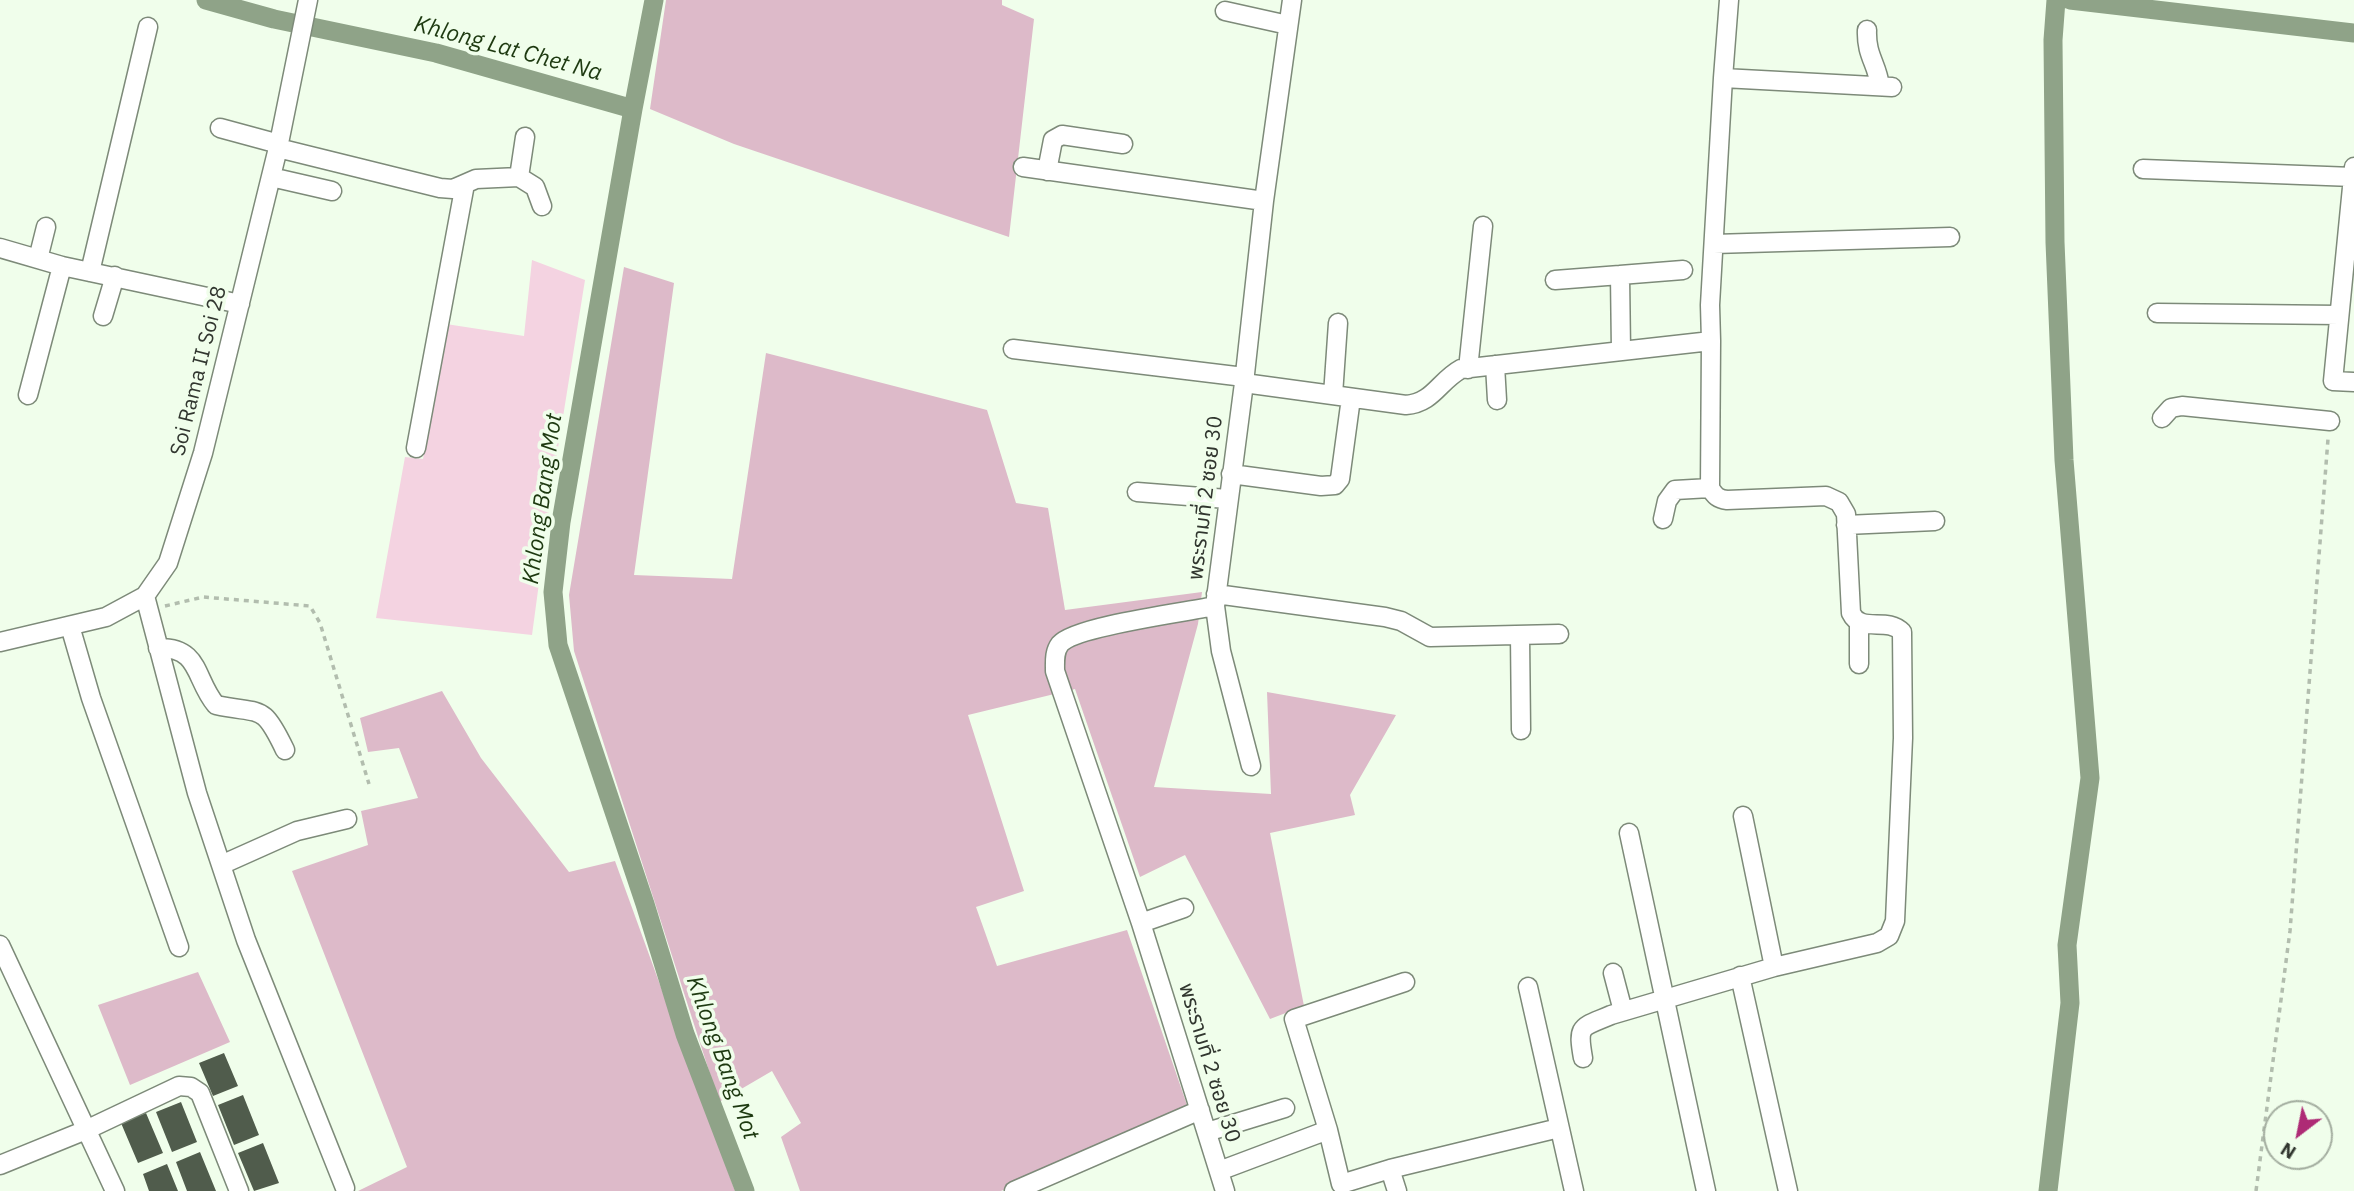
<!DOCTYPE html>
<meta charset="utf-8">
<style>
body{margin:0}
#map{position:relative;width:2354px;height:1191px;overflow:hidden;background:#f0feeb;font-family:"IBM Plex Sans",sans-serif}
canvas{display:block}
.north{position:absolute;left:2263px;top:1100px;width:70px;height:70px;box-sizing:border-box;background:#f0feeb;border:2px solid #a4aea0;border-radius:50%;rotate:212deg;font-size:19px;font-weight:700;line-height:28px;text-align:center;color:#31362f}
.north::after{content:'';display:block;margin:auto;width:24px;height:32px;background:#ae2b75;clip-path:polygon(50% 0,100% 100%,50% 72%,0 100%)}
</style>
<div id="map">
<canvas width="2354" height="1191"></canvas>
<div class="north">N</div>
</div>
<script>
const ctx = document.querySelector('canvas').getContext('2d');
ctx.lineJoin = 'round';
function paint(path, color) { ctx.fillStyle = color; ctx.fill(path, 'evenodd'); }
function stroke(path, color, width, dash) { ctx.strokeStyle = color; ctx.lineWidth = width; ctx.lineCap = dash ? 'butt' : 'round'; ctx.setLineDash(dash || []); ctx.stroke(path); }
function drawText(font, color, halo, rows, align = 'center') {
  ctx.font = font + ' "IBM Plex Sans","Noto Sans Thai",sans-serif'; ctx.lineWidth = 7; ctx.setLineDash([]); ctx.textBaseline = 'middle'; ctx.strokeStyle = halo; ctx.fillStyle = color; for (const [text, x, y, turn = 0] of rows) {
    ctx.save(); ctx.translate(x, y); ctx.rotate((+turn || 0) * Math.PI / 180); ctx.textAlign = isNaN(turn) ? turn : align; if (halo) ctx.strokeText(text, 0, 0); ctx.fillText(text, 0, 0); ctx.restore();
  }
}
paint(new Path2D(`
 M532 260 585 280 553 479 532 635 376 618 405 457 423 459 446 324 524 336Z`), '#f4d3e1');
paint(new Path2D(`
 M666 0H1002V5L1034 19 1009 237 734 144 650 109Z
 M624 267 674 283 634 575 732 579 766 353 987 410 1016 503 1048 508 1065 610 1202 592 1198 624 1154 787 1271 794 1267 692 1396 715 1350 795 1355 815 1270 833 1304 1006 1270 1019 1185 855 1140 877 1075 689 968 715 1024 891 976 907 997 966 1127 930 1188 1108 1001 1191H800L781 1137 801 1123 772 1071 719 1102 574 651 569 595Z
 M442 691 481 758 569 872 615 861 735 1191H358L407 1167 292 871 368 845 361 811 418 798 399 748 368 752 360 718Z
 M198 972 230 1042 130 1085 98 1005Z`), '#ddbac9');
stroke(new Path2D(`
 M206 0 274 19 436 53 633 109
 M654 0 633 109 561 522 553 592 558 645 645 904 685 1034 745 1191
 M2070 0 2354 33
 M2048 1191 2070 1003 2067 945 2090 778 2064 460 2055 242 2053 40 2056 0`), '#8fa388', 19);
paint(new Path2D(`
 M224 1053 238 1086 213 1096 199 1063Z
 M243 1095 259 1135 234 1145 218 1105Z
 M181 1102 197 1142 172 1152 156 1112Z
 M146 1113 163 1153 138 1163 121 1123Z
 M263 1143 279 1183 254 1191 238 1153Z
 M200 1152 216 1191H187L176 1162Z
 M167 1164 178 1191H149L143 1174Z`), '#505c4c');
const minor = new Path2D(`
 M1225 11 1288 25
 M1867 30C1866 56 1877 63 1880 86
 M1723 78 1729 0
 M220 128 279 144
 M278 148 440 188 453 189 476 179 519 177 535 187 542 206
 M1023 167 1264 201
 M2354 167 2333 381 2354 382
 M2143 169 2353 177
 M1047 171 1053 140 1062 135 1123 144
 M271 177 332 191
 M519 177 525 137
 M1714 244 1950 237
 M0 248 62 266 240 304
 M38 259 46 227
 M90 272 148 27
 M1620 275 1683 270
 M1555 280 1620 275 1621 351
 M2157 313 2339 315
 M103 316 115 276
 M1711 341 1710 305 1723 78 1892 87
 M1013 349 1244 377
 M1495 365 1497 400
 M1468 369 1483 226
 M1244 383 1406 405C1433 403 1439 381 1461 369L1711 341 1710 488C1715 496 1718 499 1727 500L1826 496 1839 502 1846 514 1851 613C1861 634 1887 616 1902 632L1903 738 1895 921 1889 936 1877 943 1774 967 1611 1015C1581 1028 1577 1024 1583 1058
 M28 395 62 266
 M1333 395 1338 323
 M2162 418 2171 408 2182 406 2330 421
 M416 448 465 184
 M1231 474 1321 486 1335 485 1340 479 1351 398
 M1137 492 1227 499
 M1663 519 1667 501 1675 490 1710 488
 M1846 525 1935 521
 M1216 594 1385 617 1401 621 1430 637 1559 634
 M145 596 197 793 246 940 345 1188
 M1215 606 1221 651 1251 766
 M1859 624V664
 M70 626 91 698 179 947
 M1520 635 1521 730
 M0 642 106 617 145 596 168 563 203 453 278 148 308 0
 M158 648C201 647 194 679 216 705 262 715 262 702 285 750
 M1743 816 1774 967
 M1629 833 1706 1191
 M221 865 297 831 347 819
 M1141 923 1184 908
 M0 945 115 1191
 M1613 973 1623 1011
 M1740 976 1788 1191
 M1528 987 1574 1191
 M1328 1130 1341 1184 1390 1169 1397 1191
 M1207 1132 1285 1108
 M0 1165 86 1130 179 1086 191 1087 200 1093 239 1191
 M1390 1169 1559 1128
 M1219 1171 1328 1130 1294 1019 1405 982
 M1014 1191 1200 1110
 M1225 1191 1141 923 1055 671C1055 661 1054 652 1060 644 1075 626 1187 612 1215 606L1244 383 1264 201 1292 0`);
stroke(minor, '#7d8a79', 21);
stroke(new Path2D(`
 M165 606 203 597 310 606 320 623 369 784
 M2256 1191 2290 931 2328 439`), '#b2bdae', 3.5, [5, 5]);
stroke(minor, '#fff', 18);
drawText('21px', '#31362f', '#f0feeb', [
 ["Soi Rama II Soi 28",199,371,-76],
 ["พระรามที่ 2 ซอย 30",1206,498,-83],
 ["พระรามที่ 2 ซอย 30",1209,1063,73]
]);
drawText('italic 23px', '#1d3910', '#f0feeb', [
 ["Khlong Lat Chet Na",508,49,15],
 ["Khlong Bang Mot",543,499,-82],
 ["Khlong Bang Mot",722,1058,70]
]);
</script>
